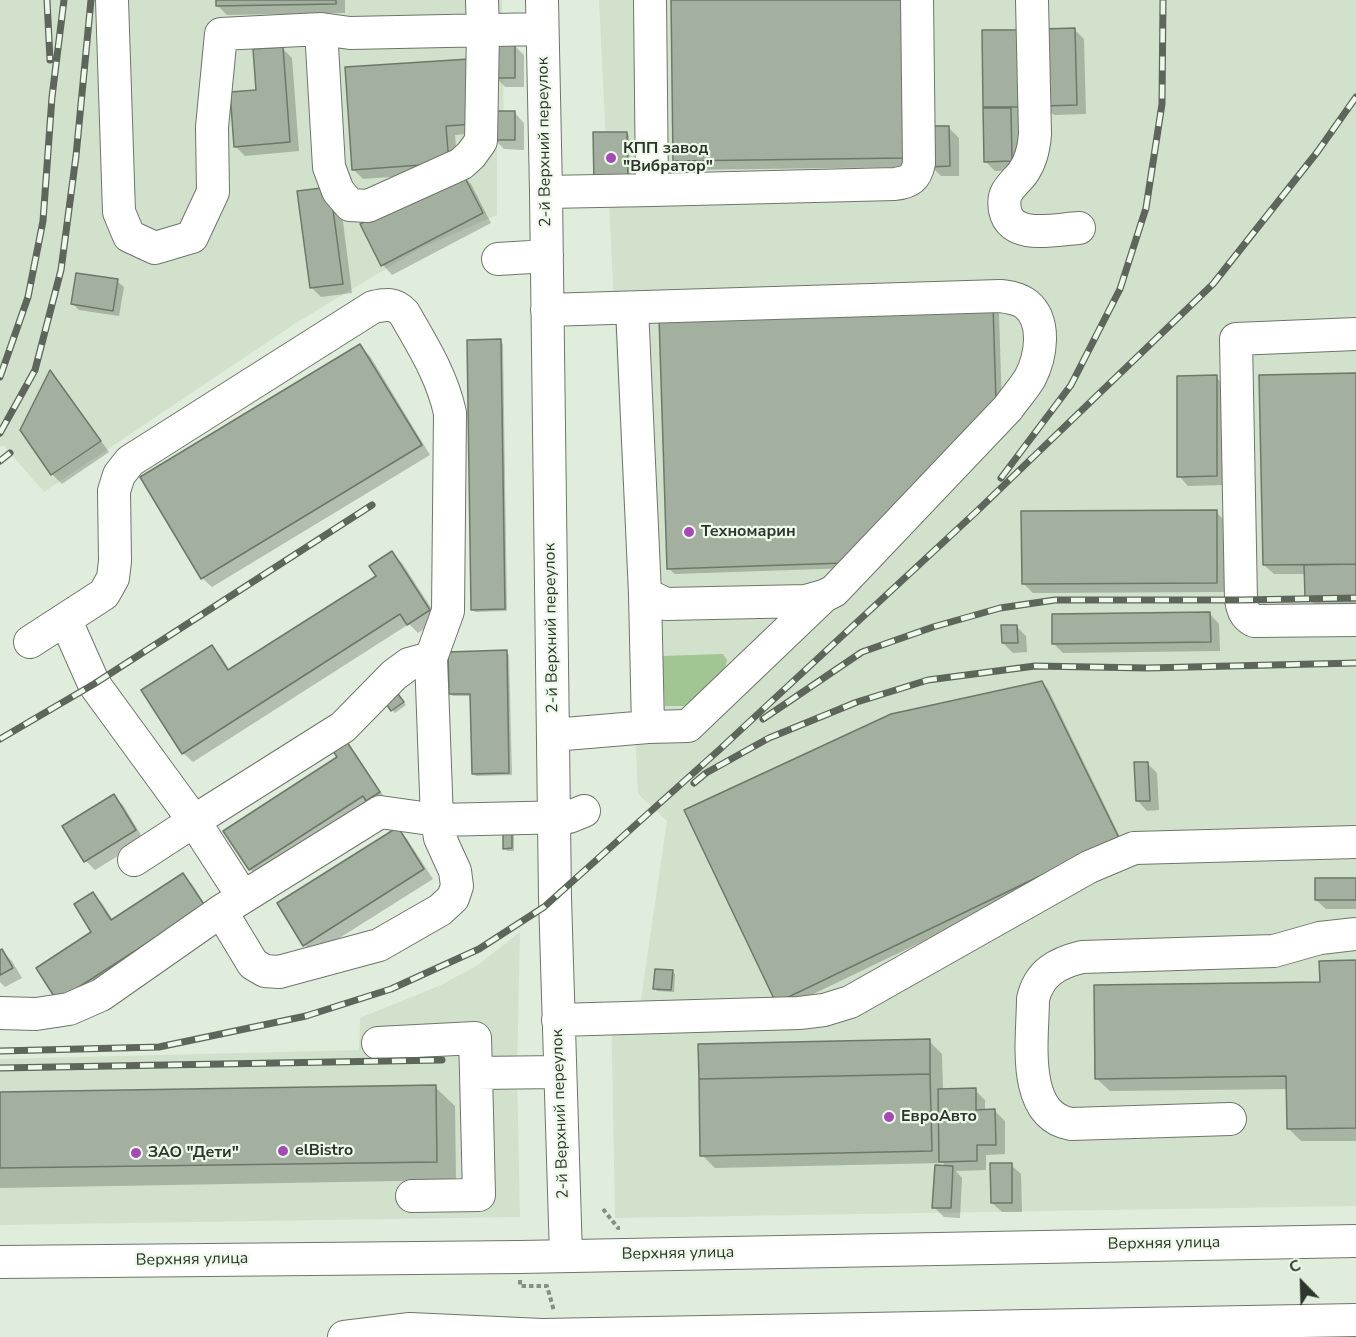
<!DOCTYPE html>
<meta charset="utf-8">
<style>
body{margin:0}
#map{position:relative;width:1356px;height:1337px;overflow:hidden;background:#e0eddc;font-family:"Nunito Sans",sans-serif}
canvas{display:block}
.north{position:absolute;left:1272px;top:1253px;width:60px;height:60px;-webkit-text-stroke:4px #edfae9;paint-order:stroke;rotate:337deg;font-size:16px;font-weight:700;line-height:24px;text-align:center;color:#2f342d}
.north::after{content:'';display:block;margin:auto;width:21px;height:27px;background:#2f342d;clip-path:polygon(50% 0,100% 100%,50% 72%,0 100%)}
</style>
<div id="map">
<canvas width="1356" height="1337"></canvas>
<div class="north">С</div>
</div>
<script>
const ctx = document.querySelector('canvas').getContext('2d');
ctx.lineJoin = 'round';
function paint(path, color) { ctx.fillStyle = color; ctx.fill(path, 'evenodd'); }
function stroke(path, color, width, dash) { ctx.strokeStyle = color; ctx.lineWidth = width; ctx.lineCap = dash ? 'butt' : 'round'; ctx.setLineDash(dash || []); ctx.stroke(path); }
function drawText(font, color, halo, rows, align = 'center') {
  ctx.font = font + ' "Nunito Sans",sans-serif'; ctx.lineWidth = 4.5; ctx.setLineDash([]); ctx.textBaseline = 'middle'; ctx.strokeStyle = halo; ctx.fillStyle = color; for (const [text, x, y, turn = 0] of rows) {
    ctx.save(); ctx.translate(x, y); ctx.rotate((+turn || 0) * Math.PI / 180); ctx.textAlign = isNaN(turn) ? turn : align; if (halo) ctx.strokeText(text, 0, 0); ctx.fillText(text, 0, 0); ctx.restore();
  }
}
paint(new Path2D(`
 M0 0H502L504 140 497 141V215L419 249 296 323 44 492 4 446H0Z
 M599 0H1356V1206L615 1218 611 1006H640L667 821 638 794Z
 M520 932 517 1073 520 1217 0 1225V1059L359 1050 360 1018 441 985 478 965Z`), '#d1e1cb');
paint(new Path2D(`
 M723 654 727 660 724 672 684 706H665L662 656Z`), '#a1c694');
paint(new Path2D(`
 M217 0H345V13L227 15 218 6Z
 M672 0H912L914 167 684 170 674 160Z
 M1075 30 1084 39 1086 114 1054 115 1044 105Z
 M1019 31 1021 170 995 171 985 161 983 32Z
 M514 45 524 55V87H505L496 77Z
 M283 49 292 58 299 151 245 156 235 146Z
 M479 70 483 133 455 135 458 172 363 179 353 169Z
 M515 113 524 123V150L504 149 495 140Z
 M949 128 959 138V176H941L931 166Z
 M627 133 629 136 630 186 598 187Z
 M461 174 471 184 491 223 392 275 383 265Z
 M299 193 340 198 352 293 321 297 312 288Z
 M117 281 124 287 119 316 79 310 73 304Z
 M992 307 999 313 1002 409 850 568 675 574 668 568Z
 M500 341 503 344 507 611 475 612 473 609Z
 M360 346 370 356 430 455 212 587 202 578Z
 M50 373 59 382 109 452 62 484 52 474Z
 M1356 374V605L1316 606 1306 596V574H1274L1264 565Z
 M1216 377 1226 387V485L1188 486 1179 476Z
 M1216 512 1226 522V592L1033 593 1023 583Z
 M392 553 402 563 439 620 418 633 409 624 193 762 183 753 211 647 221 656 230 671 378 576Z
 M1210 614 1219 624 1220 651 1063 653 1053 643Z
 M1016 626 1026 636 1027 652 1013 653 1003 643Z
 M506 652 509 655 512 775 476 776 473 773 472 696H453L450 694Z
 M1042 682 1048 689 1124 845 784 1008 777 1002Z
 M398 694 406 705 395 713 392 710Z
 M346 744 356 754 388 803 259 879 250 869 339 757Z
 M1147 763 1157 773 1159 810 1147 811 1138 801Z
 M113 796 123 805 144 840 95 870 86 861Z
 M397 829 407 839 433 879 314 954 305 945Z
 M511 831 514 834V851H507L505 848Z
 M183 875 192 884 213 917 68 1010 93 932V894L102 903 113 920Z
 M1356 880V909H1326L1316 900Z
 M2 951 12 961 22 978 5 987 0 982V952Z
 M1356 962V1141H1301L1288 1128V1089L1110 1091 1096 1078 1321 984Z
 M672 972 675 974 674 992 657 991 654 988Z
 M929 1041 942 1054 943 1091 975 1090 985 1100V1111H995L1005 1121V1154L986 1155V1170L956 1171 962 1178 960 1218 944 1217 934 1207 947 1168 943 1163 715 1168 702 1155Z
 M435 1087 455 1106 456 1180 0 1188V1094Z
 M1011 1165 1021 1174 1022 1212H1002L992 1203Z`), '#0003');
const building = new Path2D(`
 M216 0H336V4L216 6Z
 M671 0H903L905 158 673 161Z
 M1075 28 1077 105 1043 106 1041 29Z
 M982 30H1020L1021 107H983Z
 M494 44H515V78H494Z
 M283 47 290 142 234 147 230 92 256 90 253 49Z
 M469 59 474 124 446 126 449 163 352 170 345 67Z
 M983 108H1011L1012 161 984 162Z
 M493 111H515V140H493Z
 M929 126H949L950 166 929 167Z
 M593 132H627L628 184 594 185Z
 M462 172 483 213 381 266 360 224Z
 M330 187 343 284 310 288 297 191Z
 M76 273 118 279 113 311 71 304Z
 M993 305 996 402 844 563 667 569 659 317Z
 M501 339 505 609 471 610 467 340Z
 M360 344 422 445 201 579 140 477Z
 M50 370 101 441 51 475 20 430Z
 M1356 373V564L1263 565 1259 375Z
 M1217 375V476L1177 477V376Z
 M1217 510V583L1022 584 1021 511Z
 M392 551 430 610 407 625 400 614 182 754 141 690 212 645 228 670 376 576 369 566Z
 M1356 564V596L1305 597 1304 565Z
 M1210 612 1211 642 1052 644V614Z
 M1001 625H1017L1018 643H1002Z
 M507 650 509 773 472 774 470 694H449L448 652Z
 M1042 681 1119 838 776 1003 684 810 891 714Z
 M395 690 404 702 391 711 383 699Z
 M347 742 380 792 366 801 363 796 249 870 223 831 337 757 333 751Z
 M1134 762H1148L1150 801H1136Z
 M114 794 136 830 84 862 62 826Z
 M398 827 424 869 303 946 277 903Z
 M503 830H512V848L503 849Z
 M183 873 205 906 57 1001 36 968 91 932 74 904 93 892 111 920Z
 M1315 878H1356V900H1315Z
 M2 949 13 968 0 975V950Z
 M1356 960V1128L1287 1129 1286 1076 1095 1079 1094 985 1320 982 1319 961Z
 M655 969 673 970 671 990 653 989Z
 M930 1039V1074L699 1079 698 1044Z
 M930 1074 932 1151 700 1156 699 1079Z
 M436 1085 437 1162 0 1168V1092Z
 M976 1088V1110L995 1109 996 1145H977V1161L939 1162 938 1089Z
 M990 1163H1012V1203H991Z
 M935 1165 953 1166 951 1208H932Z`);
paint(building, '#a3b09f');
stroke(building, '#6d7869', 1.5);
const minor = new Path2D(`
 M112 0 119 212 129 236 155 248 192 237 213 192 212 127 221 34 321 29 350 33 542 29
 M542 0 546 192 555 898 566 1256
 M650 0 652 190 895 184C910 182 916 178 919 163L917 0
 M1032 0 1035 134C1034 149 1031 162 1022 174 1017 180 1011 185 1007 192 1004 197 1004 204 1005 210 1011 241 1056 229 1079 228
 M321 29 329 167 338 191 350 205 368 206 461 164 471 155 481 141 483 31 482 0
 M546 192 652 190
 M498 259 547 256
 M547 310 1000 296C1009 297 1018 298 1026 304 1047 321 1041 357 1030 378 1024 388 1015 398 1008 408L834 591 824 596 806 601 666 604 645 594 632 308
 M1356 334 1236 339 1241 600C1243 611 1245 616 1254 621L1356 620
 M66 621 94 684 194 821 343 727 394 675 409 664 431 658 437 820 440 838 455 871 457 886 453 898 440 910 379 945 279 972 265 971 253 964 221 911 380 812 437 820 569 817 584 811
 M30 642 104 594 113 578 115 561 114 491 119 475 130 461 373 307C386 304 395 303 404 313 423 346 442 376 450 413L448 611 431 658
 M648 727 688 726 824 596
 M553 735 648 727 645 594
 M134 860 194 821 243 897
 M0 1013 36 1014 69 1009 101 995 221 911
 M558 1020 799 1013 824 1010 850 1002 1089 867 1134 848 1356 842
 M378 1043 475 1038 476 1073
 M1230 1119 1071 1124C1020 1115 1033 1037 1033 999 1039 973 1057 963 1082 957L1274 951 1320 938 1356 934
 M412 1196 479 1195 476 1073 560 1072
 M0 1262 520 1257 1356 1241
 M344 1337 410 1329 542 1335 1356 1320`);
stroke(minor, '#6c7768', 34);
stroke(new Path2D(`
 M603 1209 618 1228H620
 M520 1280V1286H547L554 1311`), '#868f83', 4, [4.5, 3]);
stroke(minor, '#fff', 32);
const rail = new Path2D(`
 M47 0 50 60
 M0 377 28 297 43 221 52 97 64 0
 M0 433 35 370 61 270 76 156 91 0
 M0 461 10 453
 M1001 478 1071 385 1120 289 1146 208 1162 104 1163 0
 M763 719 862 652 933 627 1000 608 1055 600H1241L1356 598
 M0 739 94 684 372 505
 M694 783 706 773 769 738 857 702 928 680 1035 666 1148 668 1356 663
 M0 1051 159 1047 306 1016 391 989 479 949 544 907 719 750 976 512 1213 284 1318 151 1356 97
 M0 1068 442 1060`);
stroke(rail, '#5e655b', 7);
stroke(rail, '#edfae9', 4.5, [14]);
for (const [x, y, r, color] of [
 [611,158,6,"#a449b5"],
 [689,532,6,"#a449b5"],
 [889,1117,6,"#a449b5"],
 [283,1151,6,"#a449b5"],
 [136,1153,6,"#a449b5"]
]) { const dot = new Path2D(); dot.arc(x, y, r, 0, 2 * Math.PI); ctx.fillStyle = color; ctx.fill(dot); stroke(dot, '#edfae9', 2); }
drawText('16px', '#2f342d', '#edfae9', [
 ["2-й Верхний переулок",545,142,-91],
 ["2-й Верхний переулок",552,628,-91],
 ["2-й Верхний переулок",561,1114,-92],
 ["Верхняя улица",1164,1244,-1],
 ["Верхняя улица",678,1254,-1],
 ["Верхняя улица",192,1260,-1]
]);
drawText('bold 16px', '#2f342d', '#edfae9', [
 ["КПП завод",623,149],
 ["\"Вибратор\"",623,167],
 ["Техномарин",701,532],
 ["ЕвроАвто",901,1117],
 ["elBistro",295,1151],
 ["ЗАО \"Дети\"",148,1153]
], 'left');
</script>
